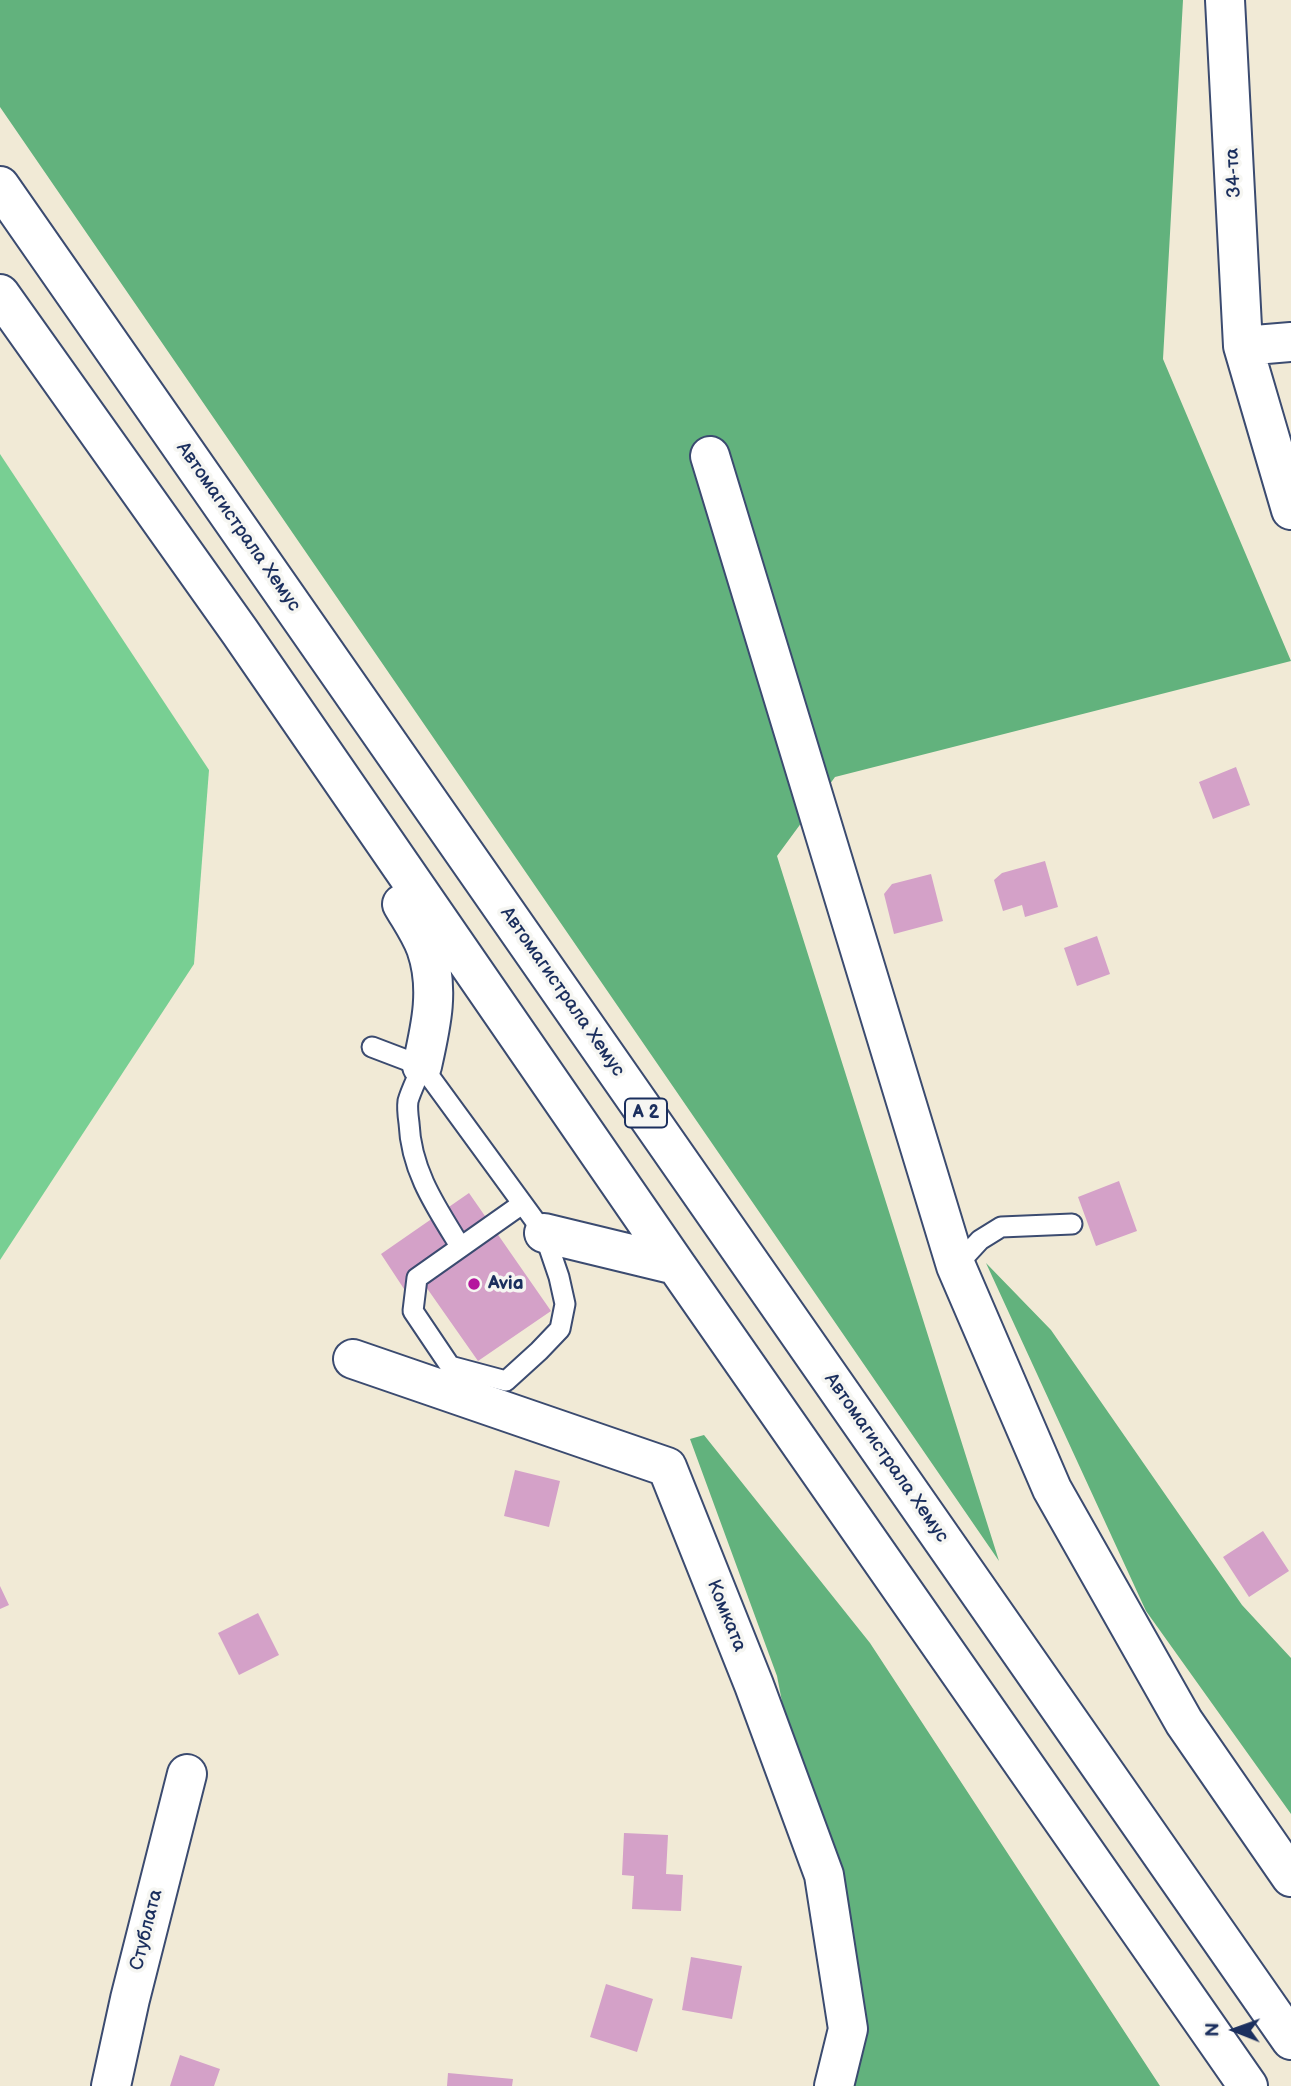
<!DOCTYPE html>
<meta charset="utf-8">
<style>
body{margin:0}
#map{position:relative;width:1291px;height:2086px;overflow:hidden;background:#f1ead6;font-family:"Balsamiq Sans",sans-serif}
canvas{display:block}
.north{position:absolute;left:1200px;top:1995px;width:70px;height:70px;-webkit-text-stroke:5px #f6f6f2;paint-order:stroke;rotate:271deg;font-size:19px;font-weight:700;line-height:28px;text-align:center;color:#1b2f5e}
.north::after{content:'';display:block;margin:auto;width:24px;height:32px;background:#1b2f5e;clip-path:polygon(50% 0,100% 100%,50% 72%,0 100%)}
</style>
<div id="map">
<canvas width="1291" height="2086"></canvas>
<div class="north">N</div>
</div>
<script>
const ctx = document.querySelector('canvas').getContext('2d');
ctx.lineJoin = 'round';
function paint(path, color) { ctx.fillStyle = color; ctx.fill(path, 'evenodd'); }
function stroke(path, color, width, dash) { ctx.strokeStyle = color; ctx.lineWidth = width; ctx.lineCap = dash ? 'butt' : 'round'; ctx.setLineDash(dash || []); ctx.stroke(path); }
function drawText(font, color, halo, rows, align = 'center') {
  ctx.font = font + ' "Balsamiq Sans",sans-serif'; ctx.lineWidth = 7; ctx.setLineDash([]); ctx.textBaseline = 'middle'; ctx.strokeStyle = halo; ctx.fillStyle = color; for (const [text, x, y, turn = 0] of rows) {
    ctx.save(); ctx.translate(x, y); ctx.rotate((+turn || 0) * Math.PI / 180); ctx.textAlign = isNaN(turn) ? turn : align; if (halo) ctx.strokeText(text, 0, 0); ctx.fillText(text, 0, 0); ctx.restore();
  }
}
paint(new Path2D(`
 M0 454 209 770 194 964 0 1260Z`), '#78cf93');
paint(new Path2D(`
 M0 0H1183L1163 359 1291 661 835 777 777 856 999 1561 0 107Z
 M986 1263 1051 1330 1242 1605 1291 1658V1814L1146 1611Z
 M704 1435 870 1643 1160 2086H829L840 1998 777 1676 690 1439Z`), '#62b27d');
paint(new Path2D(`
 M1236 767 1250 805 1213 819 1199 782Z
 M1045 861 1058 907 1025 917 1022 905 1003 911 994 880 1002 873Z
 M931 874 943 921 894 934 884 894 892 884Z
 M1097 936 1110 974 1077 986 1064 948Z
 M1119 1181 1137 1231 1096 1246 1078 1197Z
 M469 1193 551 1311 478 1361 424 1284 408 1295 381 1254Z
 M515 1470 560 1481 549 1527 504 1516Z
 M1263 1531 1289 1571 1249 1597 1223 1557Z
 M0 1586 9 1605 0 1609Z
 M258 1613 279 1655 239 1675 218 1633Z
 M624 1833 668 1835 666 1874 683 1875 681 1911 632 1909 634 1876 622 1875Z
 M691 1957 742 1966 732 2019 682 2010Z
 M606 1984 653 1999 637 2052 590 2037Z
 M180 2055 220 2069 214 2086H170Z
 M448 2073 513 2079 512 2086H447Z`), '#d4a1c8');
const service = new Path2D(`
 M372 1047 422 1066 544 1233 559 1277 565 1304 560 1329 539 1351 506 1381 450 1366 413 1311 417 1278 522 1204
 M422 1066C418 1077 411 1090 408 1101 407 1108 408 1116 409 1123 411 1171 436 1207 460 1246
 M956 1266 980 1240 1001 1227 1072 1224`);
const minor = new Path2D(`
 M1225 0 1243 346 1291 510
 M1243 346 1291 342
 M710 456 956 1266 1052 1489 1184 1722 1291 1877
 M353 1359 667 1467 754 1685 824 1875 848 2029 834 2086
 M111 2086 130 1999 187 1774`);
const motorway = new Path2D(`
 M0 186 1291 2040
 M0 294 240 632 676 1265 1248 2086
 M402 904C410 918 420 932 426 948 440 988 431 1026 422 1066
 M544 1233 676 1265`);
stroke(service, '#3b4b70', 23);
stroke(minor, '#3b4b70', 42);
stroke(motorway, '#3b4b70', 42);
stroke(service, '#fff', 19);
stroke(minor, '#fff', 38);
stroke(motorway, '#fff', 38);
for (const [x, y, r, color] of [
 [474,1284,7,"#b5179e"]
]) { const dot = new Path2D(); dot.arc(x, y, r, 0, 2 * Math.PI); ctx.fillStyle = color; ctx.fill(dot); stroke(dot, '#f6f6f2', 2.5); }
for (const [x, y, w] of [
 [646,1113,42]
]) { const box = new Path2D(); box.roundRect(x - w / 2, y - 14.5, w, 29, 5); ctx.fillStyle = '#f6f6f2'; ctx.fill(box); stroke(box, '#1b2f5e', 2); }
drawText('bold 18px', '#1b2f5e', null, [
 ["A 2",646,1113]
]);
drawText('19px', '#1b2f5e', '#f6f6f2', [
 ["34-та",1234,173,-93],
 ["Автомагистрала Хемус",238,527,55],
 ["Автомагистрала Хемус",562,992,55],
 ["Автомагистрала Хемус",886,1458,55],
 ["Комката",726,1616,68],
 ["Стублата",147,1930,-76]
]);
drawText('bold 19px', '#1b2f5e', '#f6f6f2', [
 ["Avia",488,1284]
], 'left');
</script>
